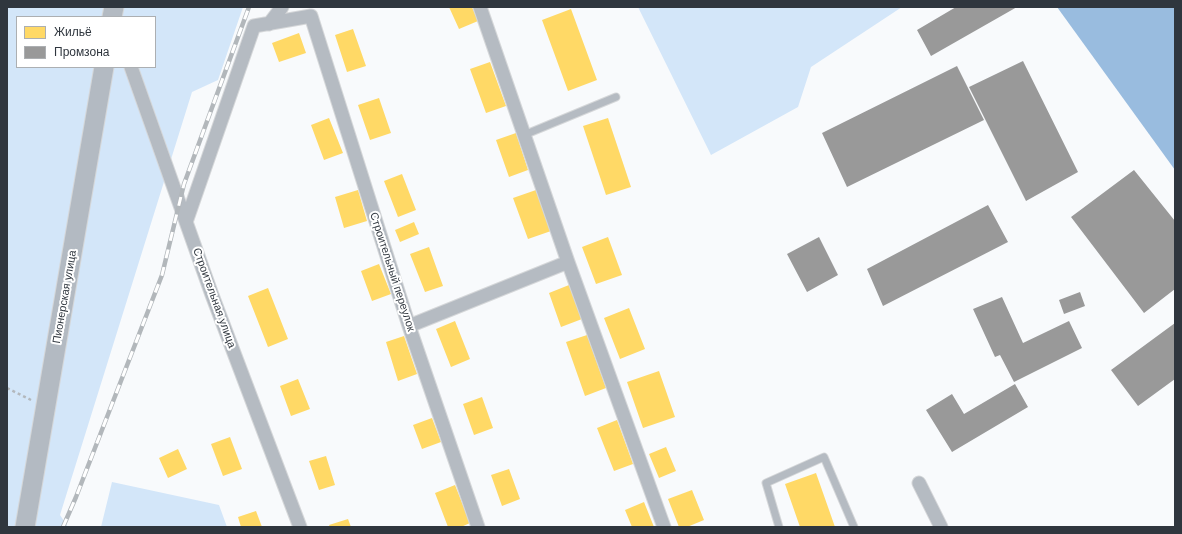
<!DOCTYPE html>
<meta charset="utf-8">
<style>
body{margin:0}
#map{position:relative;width:1182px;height:534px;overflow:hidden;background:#f8fafc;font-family:Arial,sans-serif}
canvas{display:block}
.frame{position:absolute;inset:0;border:8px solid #2f363e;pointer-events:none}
.legend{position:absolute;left:16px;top:16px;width:140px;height:52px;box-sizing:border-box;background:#fff;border:1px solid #acafb2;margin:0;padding:5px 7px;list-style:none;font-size:12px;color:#2f363e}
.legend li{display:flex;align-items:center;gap:8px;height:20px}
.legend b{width:20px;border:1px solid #acafb2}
</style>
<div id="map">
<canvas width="1182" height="534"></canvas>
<div class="frame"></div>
<ul class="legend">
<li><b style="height:11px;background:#ffd966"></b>Жильё</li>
<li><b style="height:11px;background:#999"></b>Промзона</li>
</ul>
</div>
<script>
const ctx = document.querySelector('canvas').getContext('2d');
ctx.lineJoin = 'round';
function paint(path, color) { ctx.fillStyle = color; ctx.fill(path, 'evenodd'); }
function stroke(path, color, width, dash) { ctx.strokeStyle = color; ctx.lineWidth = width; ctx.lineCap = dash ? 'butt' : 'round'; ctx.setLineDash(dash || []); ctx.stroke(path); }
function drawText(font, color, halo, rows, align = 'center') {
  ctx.font = font + ' Arial,sans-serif'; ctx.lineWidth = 4; ctx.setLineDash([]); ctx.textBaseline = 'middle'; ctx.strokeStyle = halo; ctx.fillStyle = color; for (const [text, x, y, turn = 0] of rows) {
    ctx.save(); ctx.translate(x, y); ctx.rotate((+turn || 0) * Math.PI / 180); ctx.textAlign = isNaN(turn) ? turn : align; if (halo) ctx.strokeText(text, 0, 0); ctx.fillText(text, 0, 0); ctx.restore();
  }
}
paint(new Path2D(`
 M7 7H243L218 80 192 92 60 515 68 527H7ZM17 17H155V67H17Z
 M638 7H902L811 67 798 107 711 155Z
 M112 482 219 505 227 527H101Z`), '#d3e6f9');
paint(new Path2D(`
 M1057 7H1175V170Z`), '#99bcdf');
paint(new Path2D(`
 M449 7H472L478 21 459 29Z
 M571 9 597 80 568 91 542 20Z
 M353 29 366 66 347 72 335 35Z
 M299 33 306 53 279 62 272 43Z
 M490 62 506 106 486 113 470 69Z
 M379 98 391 133 370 140 358 105Z
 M329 118 343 153 324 160 311 125Z
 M608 118 631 187 606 195 583 126Z
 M516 133 528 170 509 177 496 140Z
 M402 174 416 210 398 217 384 181Z
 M358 190 367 221 344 228 335 197Z
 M536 190 551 231 528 239 513 198Z
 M414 222 419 234 400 242 395 230Z
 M608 237 622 275 596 284 582 247Z
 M429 247 443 286 425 292 410 254Z
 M379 264 391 294 372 301 361 271Z
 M569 285 582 319 561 327 549 293Z
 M268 288 288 339 268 347 248 296Z
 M629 308 645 349 620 359 604 318Z
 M455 321 470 359 451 367 436 329Z
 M587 335 606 388 585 396 566 342Z
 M404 336 417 374 398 381 386 342Z
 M659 371 675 417 643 428 627 382Z
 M298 379 310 409 291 416 280 386Z
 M482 397 493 428 474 435 463 404Z
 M432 418 441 442 422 449 413 425Z
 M617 420 633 464 614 471 597 428Z
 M230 437 242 469 223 476 211 444Z
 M666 447 676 471 659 478 649 454Z
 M178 449 187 469 168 478 159 458Z
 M326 456 335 485 319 490 309 461Z
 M509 469 520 499 502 506 491 475Z
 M816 473 835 527H800L785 484Z
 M455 485 470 523 461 527H448L435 493Z
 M692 490 704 520 687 527H679L668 499Z
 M644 502 654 527H632L625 510Z
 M256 511 262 527H241L238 517Z
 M348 519 351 527H330L329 525Z`), '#ffd966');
paint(new Path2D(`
 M956 7H1017L931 56 917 30Z
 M1023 61 1078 172 1026 201 969 87Z
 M957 66 984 120 847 187 822 133Z
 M1134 170 1175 221V289L1144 313 1071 217Z
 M988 205 1008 242 883 306 867 269Z
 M819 237 838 275 807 292 787 254Z
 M1080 292 1085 306 1064 314 1059 300Z
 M1002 297 1023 343 1069 321 1082 348 1014 382 1000 355 995 357 973 309Z
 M1175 323V379L1138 406 1111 370Z
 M1015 384 1028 407 952 452 926 410 952 394 964 414Z`), '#999');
const lane = new Path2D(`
 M524 135 616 97
 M779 527 766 483 824 457 854 527`);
const street = new Path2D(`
 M480 7 568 262 664 527
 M311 16 409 326 478 527
 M269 24 282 7
 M131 67 212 295 300 527
 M186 222 254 26 311 16
 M409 326 568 262
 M919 483 941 527`);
const secondary = new Path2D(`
 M112 17 114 7
 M25 527 104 67`);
stroke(lane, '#d5d7d9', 9);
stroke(street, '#d5d7d9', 15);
stroke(secondary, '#d5d7d9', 21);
stroke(new Path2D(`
 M7 388 31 400`), '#b3b8bd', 2.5, [3, 3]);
stroke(lane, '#b5bbc2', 7);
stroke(street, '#b5bbc2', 13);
stroke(secondary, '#b3bac2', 19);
const rail = new Path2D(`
 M63 527 76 497 162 275 184 184 249 7`);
stroke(rail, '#b2b7bb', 4.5);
stroke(rail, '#fff', 3, [9]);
drawText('11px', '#2f363e', '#fff', [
 ["Строительный переулок",392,272,72],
 ["Пионерская улица",65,297,-80],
 ["Строительная улица",214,298,70]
]);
</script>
